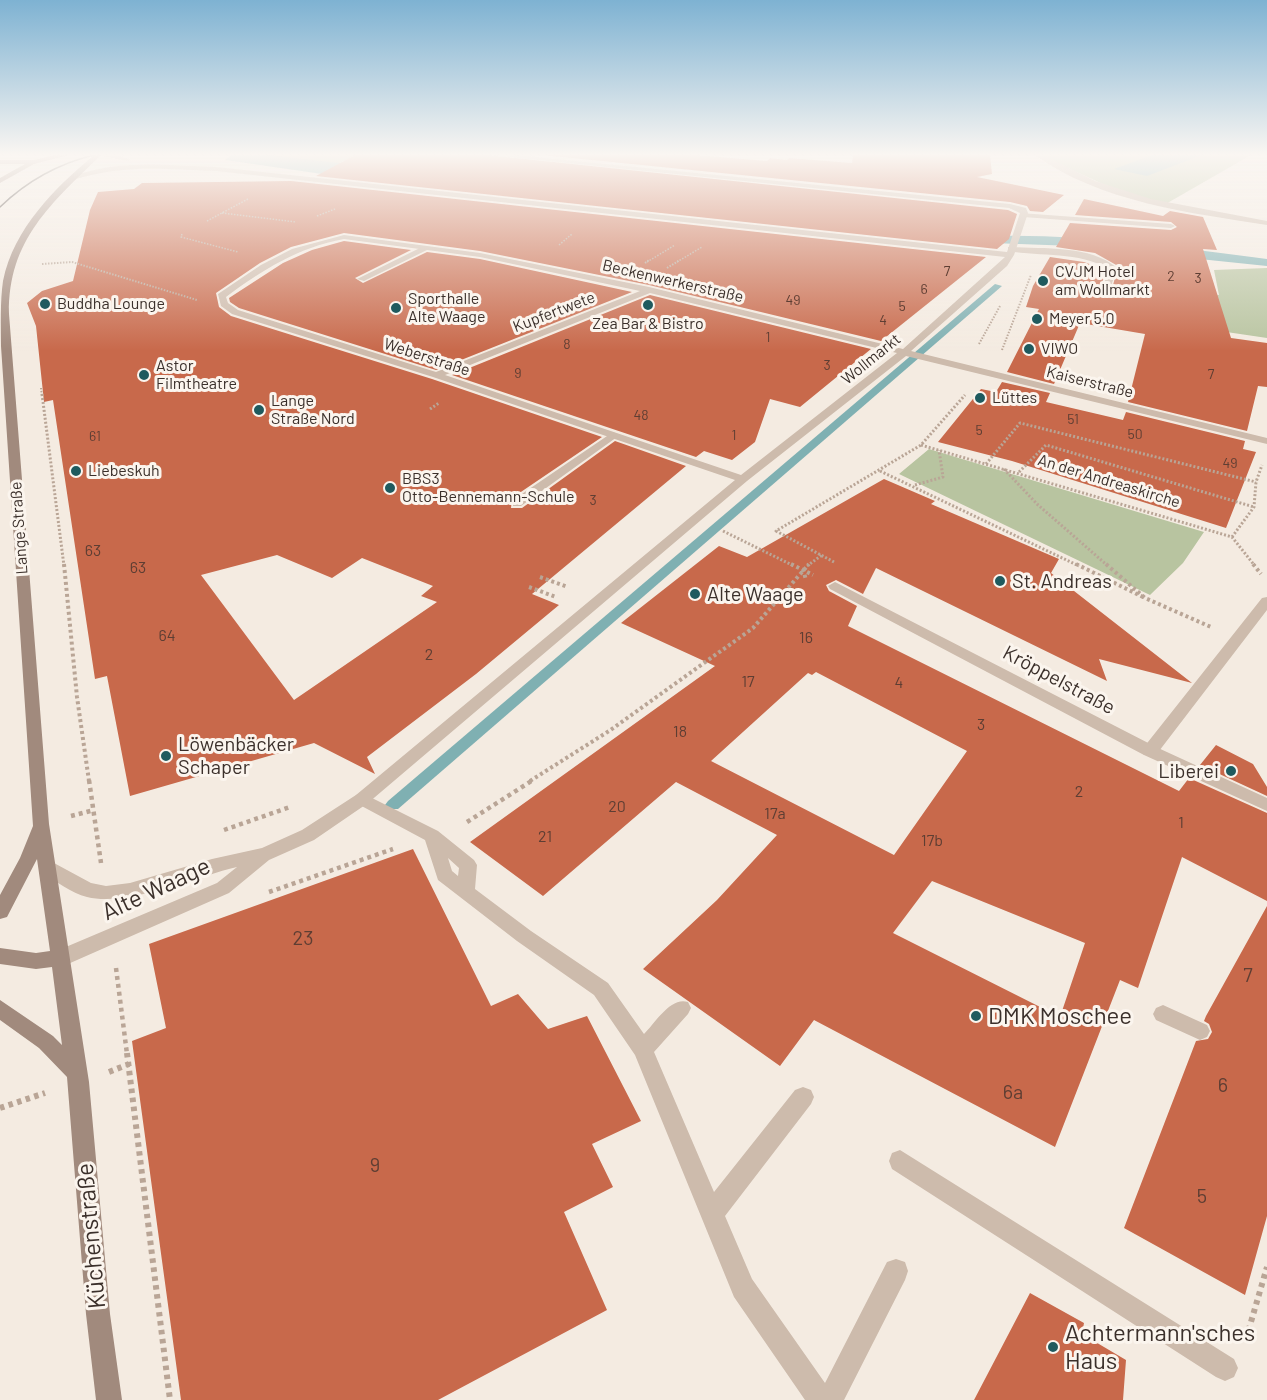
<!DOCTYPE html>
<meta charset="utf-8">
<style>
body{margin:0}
canvas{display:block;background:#f4ebe1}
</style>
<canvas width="1267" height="1400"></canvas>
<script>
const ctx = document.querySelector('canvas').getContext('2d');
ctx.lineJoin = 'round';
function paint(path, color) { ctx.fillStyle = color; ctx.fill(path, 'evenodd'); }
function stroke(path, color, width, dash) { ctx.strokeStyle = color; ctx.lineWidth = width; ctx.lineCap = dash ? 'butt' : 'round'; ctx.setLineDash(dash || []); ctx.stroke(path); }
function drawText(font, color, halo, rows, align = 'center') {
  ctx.font = font + ' Barlow,sans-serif'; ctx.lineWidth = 6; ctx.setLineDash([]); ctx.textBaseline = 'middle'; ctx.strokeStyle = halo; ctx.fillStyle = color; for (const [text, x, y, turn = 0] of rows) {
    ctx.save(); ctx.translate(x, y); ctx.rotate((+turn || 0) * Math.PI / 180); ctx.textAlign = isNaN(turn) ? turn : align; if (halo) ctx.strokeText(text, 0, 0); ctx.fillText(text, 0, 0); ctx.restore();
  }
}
paint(new Path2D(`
 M267 155H355L338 164Z
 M1039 155H1251L1164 205 1127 195Z
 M1267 268V338L1159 322 1154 290 1219 295 1214 270Z
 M929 449 1204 532 1183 563 1150 595 899 474Z`), '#b8c4a0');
paint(new Path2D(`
 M231 155H267L996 236C1082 234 1181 248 1267 259V266L1074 246 992 243 350 178 225 160Z
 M1152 155H1202L1147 176 1114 169Z`), '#7fb0b2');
paint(new Path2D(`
 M995 284 1002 286 398 809H388L385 805 388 801Z`), '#7fb0b2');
paint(new Path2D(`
 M355 155H487L1008 210 1017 214 1009 239 997 249 316 176Z
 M542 155H696L767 161 770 158 787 160 789 158 852 163 853 155H990L992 174 977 177 1064 195 1043 212 1030 211 1027 206 1010 202Z
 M291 181 986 257 881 341 649 285 480 251 344 233 291 247 260 263 216 293 219 307 231 316 432 379 602 437 512 498 511 508H522L615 441 686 466 532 594 559 605 476 674 367 757 375 774 314 743 130 796 107 676 95 679 53 400 44 402 36 326 27 303 42 291 73 281 90 210 98 192 134 189 142 183ZM277 555 332 578 362 558 433 586 421 596 437 602 294 700 201 575Z
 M1084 199 1163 216 1170 211 1203 217 1217 250 1203 249 1231 338 1267 343V387L1258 386 1247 431 1128 402 1145 334 1080 323 1054 384 1007 372 1039 309 1026 307 1033 286 1050 257 1084 262 1106 270 1099 293 1105 297 1111 293 1118 266 1095 253 1056 247 1070 223 1171 230 1177 227 1171 222 1075 215Z
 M344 241 411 250 355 278 363 283 427 252 480 259 632 292 436 370 239 308 230 302 229 298 283 263 312 250Z
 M650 295 871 349 800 407 770 399 755 442 732 460 704 451 696 457 452 375Z
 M1002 382 1050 393 1046 402 1123 420 1126 412 1245 441 1243 449 1256 452 1226 528 1012 461 938 442 981 389 996 392Z
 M884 479 935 501 931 504 1059 559 1051 573 1192 683 1099 659 1107 681 876 568 863 594 836 580 826 585 829 591 857 606 848 626 1179 791 1189 778 1267 813V901L1182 857 1138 988 1120 980 1055 1147 814 1020 780 1066 643 969 717 900 777 835 676 782 543 896 470 842 715 666 621 623 719 546 747 557ZM816 672 967 751 894 855 711 761 808 673 812 675ZM932 881 1085 943 1060 1017 893 933Z
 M1216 745 1253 764 1267 787V796L1200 765Z
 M413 849 491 1006 518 994 548 1029 587 1016 641 1121 592 1144 613 1187 564 1212 607 1310 438 1400H181L132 1041 166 1028 149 944Z
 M1267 906V1216L1245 1295 1124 1228 1196 1041 1208 1039 1212 1032 1209 1024 1204 1021 1206 1016Z
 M1030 1293 1084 1323 1082 1334 1126 1360 1123 1400H974Z`), '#c8694b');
stroke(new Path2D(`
 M222 213 296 222
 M317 216 335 209
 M207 221 248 199
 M182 234 181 237 238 252
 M559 245 572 234
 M647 262 675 245
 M677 262 702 247`), '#b9a596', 1.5, [1.5, 1.5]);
stroke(new Path2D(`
 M645 263 649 260
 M42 264 72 262 197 300
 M667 268 680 260
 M979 344 1000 306
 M1002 350 1031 275
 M41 388 42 396`), '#b9a596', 2, [1.5, 1.5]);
stroke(new Path2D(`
 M42 394 64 566
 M430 409 439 403
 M921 445 1232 537 1255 566
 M986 464 1020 423 1256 482
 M1004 469 1037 504 1108 566
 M880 471 1079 566
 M1019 472 1046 445 1254 507
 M915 485 943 477 939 450
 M723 531 794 566
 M1232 537 1254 507 1256 482 1262 465
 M834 562 776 531 921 445 965 395
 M807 566 822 555`), '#b9a596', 3, [2, 2]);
stroke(new Path2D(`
 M64 564 77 697 89 781
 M791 564 813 575
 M1076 564 1145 598
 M1106 564 1145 598 1211 627
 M1253 564 1261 574
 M803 569 806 580
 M540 577 568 587
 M529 587 556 597
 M530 781 609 731 753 628 809 564`), '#b9a596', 4, [3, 3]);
stroke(new Path2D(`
 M89 780 101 863
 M71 816 94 810
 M467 822 533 780
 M224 830 290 807
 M269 892 393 849
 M116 968 127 1054`), '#b9a596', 4.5, [4, 4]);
stroke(new Path2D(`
 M127 1053 170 1400
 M109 1072 129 1064
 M0 1108 45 1093
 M1246 1339 1267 1267`), '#b9a596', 6, [4.5, 4.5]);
paint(new Path2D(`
 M1020 213 1171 224 1175 226 1171 228 1023 217Z
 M424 246 431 248 364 281 357 279Z
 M1011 247C1043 249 1091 245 1117 268L1109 292 1105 295 1101 292 1109 269C1078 251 1042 257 1008 251V247Z
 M613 432 618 435 617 437 521 506H513V500Z
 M1267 597V610L1156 755H1144L1142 751 1144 747 1262 598Z
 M362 793 438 831 474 860 477 865 475 889 531 931 608 983 644 1034C655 1023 671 996 688 1002L691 1008 688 1014 654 1052 714 1192 795 1090 803 1087 811 1090 814 1097 811 1104 725 1216 752 1279 825 1383 887 1262 896 1259 905 1262 908 1271 905 1280 844 1400H805L734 1297 635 1055 594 995 517 941 438 880 425 840 356 803 354 799 356 795ZM448 858 459 868 458 876 452 871Z
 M1163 1005 1207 1025 1210 1031 1207 1037 1200 1040 1156 1020 1153 1014 1156 1008Z
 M900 1150 1234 1359 1238 1368 1234 1377 1225 1381 1216 1377 892 1169 889 1161 892 1153Z`), '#cdbbac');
paint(new Path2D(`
 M99 155H116L130 159 127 161Z
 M489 155H515L1010 204 1026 208 1028 213 1014 255 1007 266 911 351 1267 438V444L906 356 747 481 368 803 314 840 269 860 229 893 68 964 61 966 54 964 51 958 54 952 217 883 237 867C194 877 128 907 87 897 71 893 56 881 42 873L39 868 42 863 48 861 54 863 91 883 106 886 130 883 212 859 262 848 302 830 356 795 735 480 433 377 232 314 221 306 218 294 261 265 292 249 344 235 480 253 649 287 903 349 1005 257 216 171C161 169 126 164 72 180L70 177C118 159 166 165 216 167L1007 252 1020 213 1009 208ZM344 239 480 257 640 291 436 372 238 310 228 303 226 297C262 270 299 247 344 239ZM650 293 897 353 741 475 445 375Z
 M1035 155H1043L1095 181 1151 199 1267 221V225C1190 213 1100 202 1035 155Z
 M835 582 1156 747 1267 798V811L1144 755 830 589 828 586Z`), '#cdbbac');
paint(new Path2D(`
 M55 155H69L34 164 0 183V178L25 164H0V160H34Z
 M94 155H101C52 203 8 239 9 314L49 824 89 1082 110 1314 122 1400H96L86 1314 67 1077 39 1048 0 1020V1000L53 1036 62 1045 52 967 36 969 0 964V948L36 953 50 951 37 859 7 917 0 919V895L20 858 33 826 1 346C1 325 0 302 3 281 14 228 54 189 94 155Z`), '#a18a7d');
stroke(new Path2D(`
 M0 207C27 181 57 164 94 155`), '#3b302b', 1.5);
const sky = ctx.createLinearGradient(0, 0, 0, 351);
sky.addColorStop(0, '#7eb2d2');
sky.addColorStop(0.44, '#faf6f2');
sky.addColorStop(1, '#faf6f200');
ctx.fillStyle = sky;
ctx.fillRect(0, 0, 1267, 351);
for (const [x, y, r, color] of [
 [1043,281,6,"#1f5a5e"],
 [45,304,6,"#1f5a5e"],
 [648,305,6,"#1f5a5e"],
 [396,308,6,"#1f5a5e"],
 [1037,319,6,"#1f5a5e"],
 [1029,349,6,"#1f5a5e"],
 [144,375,6,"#1f5a5e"],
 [980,398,6,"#1f5a5e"],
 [259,410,6,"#1f5a5e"],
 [76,471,6,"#1f5a5e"],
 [390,488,6,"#1f5a5e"],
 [1000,581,6,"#1f5a5e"],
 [695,594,6,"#1f5a5e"],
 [166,756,6,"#1f5a5e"],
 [1231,771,6,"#1f5a5e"],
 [976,1016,6,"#1f5a5e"],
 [1053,1347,6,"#1f5a5e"]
]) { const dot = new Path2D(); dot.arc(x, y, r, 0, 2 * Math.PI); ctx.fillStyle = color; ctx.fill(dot); stroke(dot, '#fbf5ee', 2); }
drawText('14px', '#5e3e33', null, [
 ["7",947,271],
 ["2",1171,276],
 ["3",1198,278],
 ["6",924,289],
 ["49",793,300],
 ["5",902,306],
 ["4",883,320],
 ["1",768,337],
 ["8",567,344],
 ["3",827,365],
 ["9",518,373],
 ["7",1211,374],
 ["48",641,415],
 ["51",1073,419],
 ["5",979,430],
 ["50",1135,434],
 ["1",734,435],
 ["61",95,436],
 ["49",1230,463],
 ["3",593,500]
]);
drawText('16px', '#3b302b', '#fbf5ee', [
 ["CVJM Hotel",1055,272],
 ["am Wollmarkt",1055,290],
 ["Sporthalle",408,299],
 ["Alte Waage",408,317],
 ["Buddha Lounge",57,304],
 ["Meyer 5.0",1049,319],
 ["Zea Bar & Bistro",648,324,"center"],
 ["VIWO",1041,349],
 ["Astor",156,366],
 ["Filmtheatre",156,384],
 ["Lüttes",992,398],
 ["Lange",271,401],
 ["Straße Nord",271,419],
 ["Liebeskuh",88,471],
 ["BBS3",402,479],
 ["Otto-Bennemann-Schule",402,497]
], 'left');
drawText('16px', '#3b302b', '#fbf5ee', [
 ["Beckenwerkerstraße",673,281,13],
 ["Kupfertwete",554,312,-21],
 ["Weberstraße",427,357,18],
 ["Wollmarkt",871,359,-39],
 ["Kaiserstraße",1090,382,14],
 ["An der Andreaskirche",1109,481,17],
 ["Lange Straße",19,528,-94]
]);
drawText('16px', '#5e3e33', null, [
 ["63",93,551],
 ["63",138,568],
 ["64",167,636],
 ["16",806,638],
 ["2",429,655],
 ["17",748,682],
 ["4",899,683],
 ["3",981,725],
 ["18",680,732],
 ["2",1079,792],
 ["20",617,807],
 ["17a",775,814],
 ["1",1181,823],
 ["21",545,837],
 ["17b",932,841]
]);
drawText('20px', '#3b302b', '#fbf5ee', [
 ["St. Andreas",1012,581],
 ["Alte Waage",707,594],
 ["Löwenbäcker",178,744],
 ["Schaper",178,767],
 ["Liberei",1219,771,"right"]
], 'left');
drawText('20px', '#3b302b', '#fbf5ee', [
 ["Kröppelstraße",1059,680,28]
]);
drawText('20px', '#5e3e33', null, [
 ["23",303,938],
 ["7",1248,975],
 ["6",1223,1085],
 ["6a",1013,1092],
 ["9",375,1165],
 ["5",1202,1196]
]);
drawText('24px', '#3b302b', '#fbf5ee', [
 ["Alte Waage",156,889,-25],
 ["Küchenstraße",91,1236,-95]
]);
drawText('24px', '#3b302b', '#fbf5ee', [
 ["DMK Moschee",988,1016],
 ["Achtermann'sches",1065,1333],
 ["Haus",1065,1361]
], 'left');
</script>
